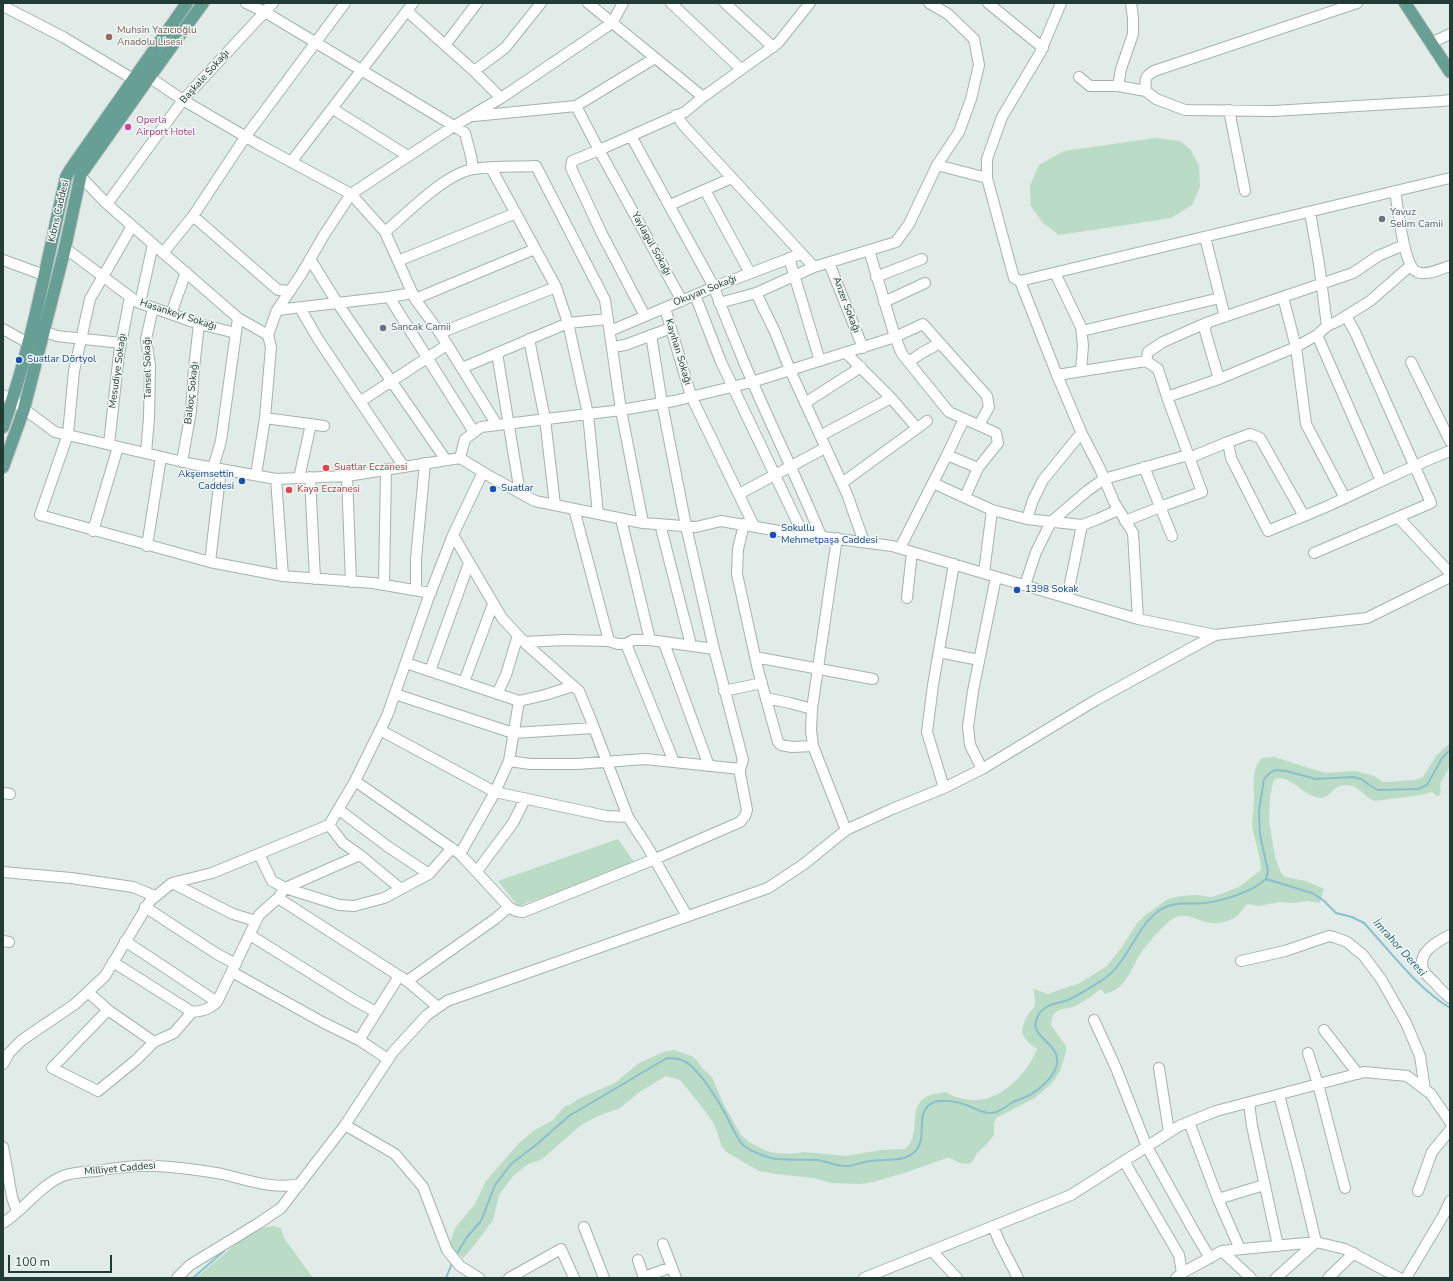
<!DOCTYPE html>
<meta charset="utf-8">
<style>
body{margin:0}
#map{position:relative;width:1453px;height:1281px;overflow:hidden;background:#e1ebe7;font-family:"Nunito Sans",sans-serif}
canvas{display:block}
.frame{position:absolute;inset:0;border:4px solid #223b35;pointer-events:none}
.scale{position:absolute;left:8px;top:1255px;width:104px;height:18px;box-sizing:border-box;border:2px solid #223b35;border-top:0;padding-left:5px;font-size:12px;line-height:14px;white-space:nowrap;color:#223b35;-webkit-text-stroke:3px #f1f8f5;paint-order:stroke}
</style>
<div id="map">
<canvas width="1453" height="1281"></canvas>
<div class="frame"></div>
<div class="scale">100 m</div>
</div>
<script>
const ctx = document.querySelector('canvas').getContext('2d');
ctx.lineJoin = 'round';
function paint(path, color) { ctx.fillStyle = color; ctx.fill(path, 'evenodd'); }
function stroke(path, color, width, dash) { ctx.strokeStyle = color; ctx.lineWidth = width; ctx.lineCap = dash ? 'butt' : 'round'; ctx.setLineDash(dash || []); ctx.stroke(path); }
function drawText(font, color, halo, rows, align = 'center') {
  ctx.font = font + ' "Nunito Sans",sans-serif'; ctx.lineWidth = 3; ctx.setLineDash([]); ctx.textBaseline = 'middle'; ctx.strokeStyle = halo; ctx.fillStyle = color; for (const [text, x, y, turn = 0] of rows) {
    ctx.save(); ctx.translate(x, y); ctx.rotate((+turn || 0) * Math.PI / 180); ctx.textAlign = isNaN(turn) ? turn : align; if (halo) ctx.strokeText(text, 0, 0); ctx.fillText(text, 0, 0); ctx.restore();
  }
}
paint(new Path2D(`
 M1155 138 1180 141 1190 149 1199 166 1200 187 1192 205 1171 218 1059 235 1042 222 1031 206 1030 185 1039 165 1064 151Z
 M1450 743V766L1441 782 1440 787 1441 792 1438 797 1432 792 1421 795 1374 801C1363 796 1360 785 1345 785 1330 785 1332 803 1313 796 1301 792 1289 774 1274 779L1270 796 1269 822 1275 857 1281 873 1285 877 1306 881 1324 889 1320 903 1307 901 1294 903 1280 902 1258 906 1248 904C1242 907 1242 912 1238 915 1233 920 1224 922 1218 923 1201 926 1187 908 1171 920 1163 925 1142 950 1137 959 1132 969 1128 979 1119 987 1115 991 1110 992 1105 994L1101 989C1093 994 1086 1001 1077 1005 1065 1012 1052 1004 1051 1025L1066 1046V1052L1060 1071 1053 1082 1035 1098 996 1118 994 1123V1135L985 1146 977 1153 973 1161 969 1164 960 1163 950 1158H947L904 1173 873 1182 859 1184 832 1183 813 1178 776 1174 759 1171 728 1153 722 1147 715 1126 706 1112 680 1080 666 1076 641 1091 620 1108 598 1116 581 1125 541 1160 528 1164 513 1176 499 1195 493 1220 473 1247 463 1258 449 1246 455 1228 475 1204 486 1181 519 1143 535 1130 553 1120 565 1106 570 1105 578 1099 615 1083 639 1063 664 1052 674 1050 694 1057 704 1070 712 1077 723 1103 741 1135 749 1142 766 1151 776 1153 790 1154 804 1152 847 1156 881 1150 905 1149C925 1133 902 1102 934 1094 938 1094 942 1092 946 1092 948 1093 949 1094 951 1095 955 1098 974 1101 978 1100 1004 1098 1028 1072 1037 1049 1022 1039 1018 1032 1028 1015 1029 1012 1032 1010 1034 1008 1037 1002 1033 994 1034 989L1048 994 1080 983 1107 966 1122 947 1135 926 1144 916 1168 899 1181 896 1197 895 1211 897 1221 894 1239 887 1261 870C1262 862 1255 840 1253 831 1251 820 1254 810 1254 800 1255 785 1250 770 1262 758L1274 757 1325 773 1355 771 1374 776 1383 782H1388L1415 780 1423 777 1436 756Z
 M618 839 636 865 518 906 498 881Z
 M273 1226 281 1228 284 1238 313 1278H196L244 1237 263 1228Z`), '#badbc5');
stroke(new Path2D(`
 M1266 879 1312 893 1323 900 1336 913 1352 917 1364 923C1391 952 1416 987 1450 1008
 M456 1255 467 1237 481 1221 495 1185 511 1164 537 1144 569 1116 667 1058C673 1058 679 1058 684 1061 698 1068 717 1099 725 1113 731 1124 735 1137 744 1146 752 1152 761 1155 771 1158 786 1161 801 1159 817 1160 826 1161 836 1166 846 1166 854 1166 862 1162 870 1161 886 1158 906 1164 917 1149 927 1136 915 1112 932 1103 942 1098 959 1102 969 1106 977 1109 983 1114 992 1113 1000 1112 1005 1107 1011 1103 1017 1100 1024 1098 1030 1095 1043 1087 1064 1069 1055 1052 1049 1040 1030 1034 1037 1018 1038 1014 1041 1011 1045 1008 1051 1003 1061 1003 1068 1000 1079 995 1091 987 1101 981 1127 965 1134 931 1156 913 1171 900 1186 905 1204 903 1223 901 1252 892 1266 879L1268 871 1260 835 1259 811 1264 779 1271 772 1276 770 1286 771 1316 779 1353 777 1361 779 1371 786 1378 790 1418 789 1427 785 1442 758 1450 750
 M193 1278 224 1251
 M446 1278 452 1263`), '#8ac0ce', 2);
const minor = new Path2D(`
 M246 3 265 12 454 126 501 98 612 23 623 3
 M588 3 703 97
 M671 3 741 69
 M725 3 773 47
 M988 3 1043 48
 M1061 3 1040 53 1002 117 987 159V178L1014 278 1020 281 1450 178
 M1357 3 1154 71C1144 77 1145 79 1146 91L1156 99 1185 110 1273 111 1442 101 1450 100
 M3 6 63 37 133 79 149 77 183 100 258 144 351 194 385 232 415 299 440 333 497 425
 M407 11 474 71 501 98
 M1431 43 1450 34
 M445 45 477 3
 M474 71 505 48 541 3
 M1079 77 1090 86H1118L1146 91
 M1118 86 1121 69 1133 34V18L1131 3
 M576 106 599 150 682 301
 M333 109 408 156
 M1229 110 1245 191
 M676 115 685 127 814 267
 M474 116 576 106 655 58
 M631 136 714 287C722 310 732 332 741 355 766 416 796 475 821 536
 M291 162 413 3
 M937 165 987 178
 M491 168 556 287 568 323 588 414 598 514
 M81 177 107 204 238 318 221 441 213 468
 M705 190 750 273
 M1395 191C1398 206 1403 266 1417 272 1427 276 1440 269 1450 266
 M107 204 183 100 273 3
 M670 205 732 178
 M1310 212 1319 264 1327 326
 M193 216 278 290 290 291 302 273 324 235 351 194 454 126 465 133 471 156 473 169
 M132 226 90 299 74 371 68 434 40 515 210 562 283 576 373 583 431 593
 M385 232C406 214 447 172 474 169 494 166 516 167 536 166L605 300 621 410 643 523
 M1205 237 1225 317
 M65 248 137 302 199 324 236 333
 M163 253 193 216 246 136 345 3
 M789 258 820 361
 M310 259 338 304 446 460
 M3 260 44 275
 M398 261 516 213
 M829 263 863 348
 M1055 273 1081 327 1083 346 1081 371
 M876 277 922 259
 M1020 281 1057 375
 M756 293 775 332 790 370 847 494 864 542
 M695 295 721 362 803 534
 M389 297 474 432
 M1283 297 1296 347 1306 424 1345 498
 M415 299 535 249
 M884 302 925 283
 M140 303 153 244
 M719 303 756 293 814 267 896 242 909 224 937 165 959 132 971 99 979 65 974 39 948 14 929 3
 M300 308 318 339 404 467
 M665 308 691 396 754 526
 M277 310 389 297 413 293
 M171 314 186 272
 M645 316 602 234 571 168 572 161 599 150 685 112 703 97 778 43 810 3
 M238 318 268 335 277 310 290 291
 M3 329 28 343
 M610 331 714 287 801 254
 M1082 331 1220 298
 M36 332 43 331 57 336 121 343
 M440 333 556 287
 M1317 335 1381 481
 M529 339 545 419 555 505
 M612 347 625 345 671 328
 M497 353 520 493
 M846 353 891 398 917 428
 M1146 361 1148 352 1163 342 1206 323
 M909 362 920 354 940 343
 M1411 362 1450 441
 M462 368 568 323 608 319
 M1219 379 1205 331 1206 323 1353 273 1378 256 1404 245
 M3 395 15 401 24 409 55 432 192 464 276 479 347 476 460 458 491 477 535 501 643 523 696 527 721 521 785 532 892 546 1138 619 1215 635 1367 618 1450 577
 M1167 397 1219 379 1296 347 1317 335 1327 326 1338 321 1370 301 1410 266
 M361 401 447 345
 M805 403 861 367
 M265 418 324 426
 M820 436 891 398
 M109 444 119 354 130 297
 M146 453 149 418 150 365 146 339 153 308
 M947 455 964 419
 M460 458 465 439 481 427 621 410 674 401 752 382 895 337 869 250
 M1189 458 1228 442
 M182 462 191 411 194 368 199 324
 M1144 467 1172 536
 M256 475 265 418 271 347 268 335
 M347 476 351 582
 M310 477 315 579
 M299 478 311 424
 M276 479 283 576
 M842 483 927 421
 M933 483 992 510 1027 519 1082 525 1098 519 1118 510
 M739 494 825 448
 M965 497 978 468 998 443 996 433 949 412 902 354 895 337 923 324 987 396 989 407 979 425
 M574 509 609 641
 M1304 516 1260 438 1250 434 1228 442 1231 458 1268 531C1289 522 1310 514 1330 505 1370 487 1409 467 1450 451
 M1398 517 1450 573
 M621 519 650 640
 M1027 519 1033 500 1043 480 1078 437 1082 434
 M1125 521 1168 504 1202 492 1167 397 1158 369 1146 361 1057 375 1082 434 1100 469 1114 502 1133 533 1138 619
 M660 524 691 645
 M744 524 738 549 737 574 758 670 778 742 781 745 792 747 813 746
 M93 531 118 447
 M837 538 812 709 811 730 813 746 846 830
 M147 546 161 457
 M900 548 947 455 978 468
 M1314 553 1431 503 1355 332 1346 316
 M210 562 221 469
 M984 573 992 510
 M384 585 386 469
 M1025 585 1036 552 1051 522 1087 491 1104 479 1188 455
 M416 590V559L425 463
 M907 598 912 552
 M1067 598 1082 525
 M524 642 564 640 609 641 618 644H626L633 640H650L714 649
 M664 643 709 766
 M626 644 674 762
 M939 652 979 660
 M755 657 873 679
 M406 663 519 701 545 695 573 686
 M430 671 469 563
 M464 682 493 604
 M724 691 762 683
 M395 694 513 733 594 728
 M497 694 506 675 518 635
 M766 698 790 703 812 709
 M380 730 495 792 606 816 628 817 591 720 579 691 527 645 502 618 453 535
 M509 761 530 764H577L645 759 740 769
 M982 769 970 745 968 727 973 691 996 577
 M355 781 460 854 509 907 495 919 407 981
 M944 788 927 732 933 685 954 564
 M3 793 10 794
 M338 809 387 846 429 874
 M628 817 647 846 687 916
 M329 825 343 843 360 855 401 889
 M259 854 272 881 285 888 339 905 354 906 384 898 429 874 452 848
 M460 854 495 792 509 761 519 701
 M477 871 513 823 525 799
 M3 872 71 878 133 887 155 896
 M172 883 233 914 256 921
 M278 898 407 981 438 1007
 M145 907 217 954 236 964
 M509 907 516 911 523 912 655 859 740 822 745 816 747 810 740 774V769L743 760 714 649 686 526 662 403 651 335
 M250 935 354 1000 376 1012
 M1450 935C1438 941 1415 953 1424 971 1426 975 1431 979 1434 982 1439 988 1444 993 1450 998
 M3 941 9 942
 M125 941 217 1002
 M1241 961 1285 951 1329 936 1334 937 1347 942 1363 955 1381 979 1406 1023 1420 1056 1425 1090
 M113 962 192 1012C203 1011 210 1009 217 1002L259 915 278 898 285 888 360 855
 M232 972 324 1023 359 1040 388 1059
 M88 992 108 1010 154 1042
 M108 1010 52 1068 98 1091 136 1060 154 1042 174 1033 192 1012
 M1094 1020 1116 1068 1147 1147 1195 1233 1210 1258
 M1324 1030 1358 1074
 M359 1040 399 976
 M1308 1053 1318 1084 1345 1188
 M3 1064 9 1053 22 1040 75 1004 105 976 150 901 172 883 212 873 329 825 355 781 387 716 428 599 453 535 483 472
 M1159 1068 1169 1132
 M1249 1103 1252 1126 1278 1246
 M1189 1122 1218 1199 1240 1249
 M345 1125 395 1154 423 1187 447 1250 460 1266 479 1278
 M3 1147 12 1197 17 1212
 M1124 1161 1179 1255 1182 1273
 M1418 1191 1432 1152 1450 1130
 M1218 1199 1264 1185
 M3 1223C24 1210 39 1186 63 1176 73 1172 85 1172 96 1171 115 1168 136 1165 156 1166 178 1167 200 1170 222 1174 248 1180 273 1190 300 1184
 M993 1226 999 1241 1018 1278
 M584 1227 604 1278
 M663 1244 676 1278
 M932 1251 957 1278
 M1222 1251 1251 1278
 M638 1260 644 1278
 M644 1277 672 1267
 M177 1278 190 1265 259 1223 281 1208 345 1125 393 1052 427 1015 447 1001 768 888 804 864 846 830 892 809 944 788 982 769 1096 700 1215 635
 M509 1278 561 1249 574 1278
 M864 1278 1071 1195 1179 1126 1216 1111 1364 1072 1407 1076 1431 1094 1450 1122
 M1176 1278 1182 1273 1222 1251 1316 1242 1345 1249 1399 1278
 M1276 1278 1316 1242 1298 1167 1279 1095
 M1328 1278 1354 1253
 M1406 1278 1443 1216 1450 1201`);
const major = new Path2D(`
 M1405 3 1450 72
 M3 427C32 346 47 261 66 177L70 170 187 3
 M3 467 24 409 65 248 81 174 146 82 203 3`);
stroke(minor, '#a4b3ae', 12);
stroke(major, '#c1c8c6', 14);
stroke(minor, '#fff', 10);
stroke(major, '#679f94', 12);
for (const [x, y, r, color] of [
 [109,37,4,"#8d6e63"],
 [128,127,4,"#d1479c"],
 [1382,219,4,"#6b7280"],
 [383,328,4,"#6b7280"],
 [19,360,4,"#1a4fb4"],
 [326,468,4,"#e0444e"],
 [242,481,4,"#1a4fb4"],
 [493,489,4,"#1a4fb4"],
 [289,490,4,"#e0444e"],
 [773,535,4,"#1a4fb4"],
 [1017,590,4,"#1a4fb4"]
]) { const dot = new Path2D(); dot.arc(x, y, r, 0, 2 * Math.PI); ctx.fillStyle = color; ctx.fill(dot); stroke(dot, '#f1f8f5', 1.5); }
drawText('10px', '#785e54', '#f1f8f5', [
 ["Muhsin Yazıcıoğlu",117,31],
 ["Anadolu Lisesi",117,43]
], 'left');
drawText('10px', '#223b35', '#f1f8f5', [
 ["Başkale Sokağı",205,77,-48],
 ["Kıbrıs Caddesi",59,211,-77],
 ["Yaylagül Sokağı",651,244,61],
 ["Okuyan Sokağı",705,291,-22],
 ["Anzer Sokağı",846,305,69],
 ["Hasankeyf Sokağı",178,315,18],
 ["Kayıhan Sokağı",678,352,73],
 ["Tansel Sokağı",148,368,-91],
 ["Mesudiye Sokağı",118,371,-82],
 ["Balkoç Sokağı",192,393,-84],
 ["Milliyet Caddesi",120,1169,-5]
]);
drawText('10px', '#b23c85', '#f1f8f5', [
 ["Operla",136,121],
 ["Airport Hotel",136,133]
], 'left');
drawText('10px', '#5b616d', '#f1f8f5', [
 ["Yavuz",1390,213],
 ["Selim Camii",1390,225],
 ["Sancak Camii",391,328]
], 'left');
drawText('10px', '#164399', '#f1f8f5', [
 ["Suatlar Dörtyol",27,360],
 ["Akşemsettin",234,475,"right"],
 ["Caddesi",234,487,"right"],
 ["Suatlar",501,489],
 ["Sokullu",781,529],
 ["Mehmetpaşa Caddesi",781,541],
 ["1398 Sokak",1025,590]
], 'left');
drawText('10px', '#be3a42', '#f1f8f5', [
 ["Suatlar Eczanesi",334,468],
 ["Kaya Eczanesi",297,490]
], 'left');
drawText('italic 11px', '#1e6174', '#f1f8f5', [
 ["İmrahor Deresi",1399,948,48]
]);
</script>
